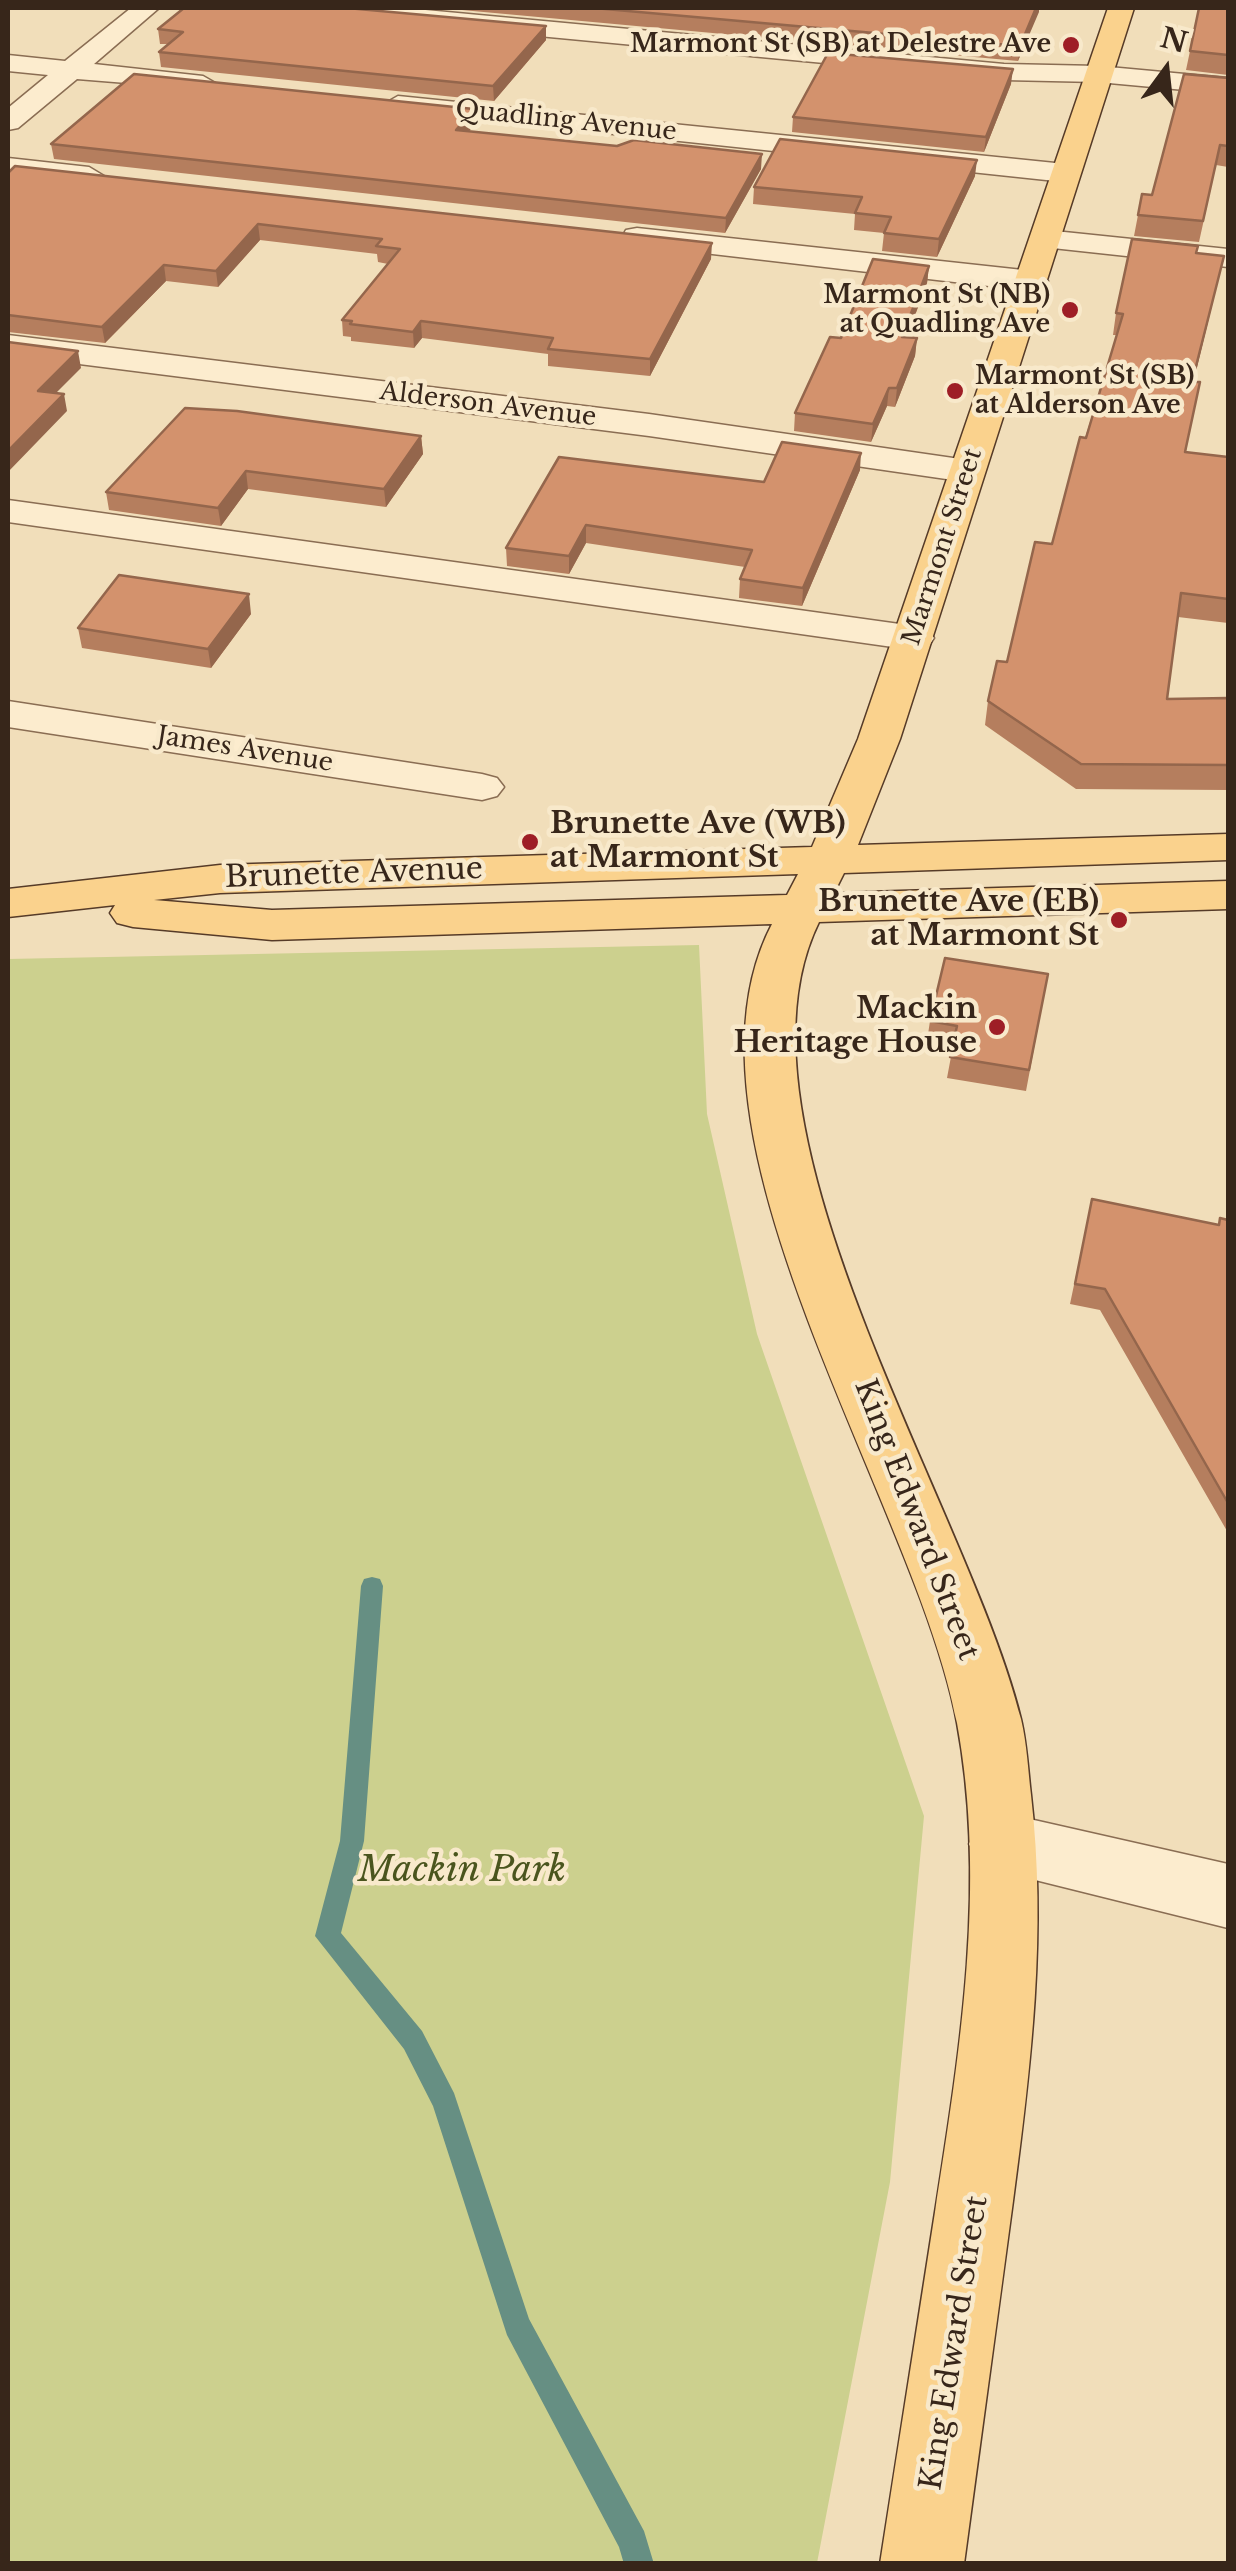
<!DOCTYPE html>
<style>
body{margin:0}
#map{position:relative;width:1236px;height:2571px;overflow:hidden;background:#f1deba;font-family:"Libre Baskerville",serif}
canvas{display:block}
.frame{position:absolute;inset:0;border:10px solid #37261a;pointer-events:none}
.north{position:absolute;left:1116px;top:20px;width:100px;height:100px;-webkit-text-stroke:8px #f8e9cb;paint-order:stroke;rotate:15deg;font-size:28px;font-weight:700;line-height:40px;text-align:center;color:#37261a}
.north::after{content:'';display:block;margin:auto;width:35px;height:45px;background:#37261a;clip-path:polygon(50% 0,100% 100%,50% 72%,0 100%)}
</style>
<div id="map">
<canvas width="1236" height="2571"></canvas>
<div class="frame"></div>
<div class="north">N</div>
</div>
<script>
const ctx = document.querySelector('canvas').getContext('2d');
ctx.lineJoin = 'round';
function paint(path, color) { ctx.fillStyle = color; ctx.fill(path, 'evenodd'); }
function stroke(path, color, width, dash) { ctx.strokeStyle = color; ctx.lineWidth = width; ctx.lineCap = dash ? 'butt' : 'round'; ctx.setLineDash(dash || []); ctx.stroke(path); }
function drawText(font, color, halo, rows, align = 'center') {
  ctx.font = font + ' "Libre Baskerville",serif'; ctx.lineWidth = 9; ctx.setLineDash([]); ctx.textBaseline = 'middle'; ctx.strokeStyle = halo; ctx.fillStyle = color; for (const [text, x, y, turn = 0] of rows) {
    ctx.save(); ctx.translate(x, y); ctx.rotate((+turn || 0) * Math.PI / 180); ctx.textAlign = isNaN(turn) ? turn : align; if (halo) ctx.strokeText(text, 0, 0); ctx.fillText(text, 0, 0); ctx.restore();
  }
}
paint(new Path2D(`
 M699 945 707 1114 757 1334 924 1816 890 2182 817 2563H8V959Z`), '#ccd08e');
paint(new Path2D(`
 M372 1577 380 1579 383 1586 364 1841 341 1933 422 2031 454 2093 529 2319 644 2531 654 2564H624L619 2547 507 2335 433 2106 404 2049 315 1936 340 1841 361 1586 364 1579Z`), '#668f83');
const minor = new Path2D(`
 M131 8H159L94 64 203 76 217 84 213 90 77 79 18 128 8 130V108L48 75 8 71V55L65 61Z
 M314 8H404L1004 64 1098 66 1228 78V94L1098 82 1004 80 327 16Z
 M398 96 1065 164 1080 173 1065 182 388 110 384 104Z
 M8 158 89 167 104 176 89 185 8 176Z
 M637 228 1032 271 1048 281 1032 291 626 244 622 237 626 230Z
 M1045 230 1228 249V267L1034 246 1030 239Z
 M8 335 649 414 967 460 980 463 985 471 980 479 967 482 649 436 8 355Z
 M8 500 914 626 928 629 934 638 928 647 914 650 8 522Z
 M8 701 482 774 497 778 504 787 497 796 482 800 8 727Z
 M1003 1813 1228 1864V1928L979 1866 969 1844 979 1822Z`);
const major = new Path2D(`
 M1108 8H1134L900 739 858 845 1228 834V860L844 873 834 893 1228 881V909L819 922C718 1127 969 1508 1021 1719 1027 1744 1028 1770 1031 1795 1047 1932 1031 2066 1013 2201 997 2322 980 2443 964 2564H880C898 2446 917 2329 935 2212 960 2052 987 1885 957 1723 917 1504 662 1135 772 924L272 940 133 927 117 923 110 913 115 905 8 917V889L220 865 812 847 858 739ZM798 874 787 895 272 910 154 900 220 893Z`);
stroke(minor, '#8a6d53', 3);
stroke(major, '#563b28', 3);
paint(minor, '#fcecce');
paint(major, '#fad28d');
paint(new Path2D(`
 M440 8H1039L1018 61Z
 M1228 8V75L1186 70 1190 51Z
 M158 29 546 40 494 101 161 67 159 52 168 44H160Z
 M1228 78V167L1216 165 1199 242 1134 236 1138 215Z
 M1011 84 984 152 792 132 793 117Z
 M474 109 475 124 469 131 761 169 725 233 54 159 51 144Z
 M8 173 711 259 650 376 548 366V354L422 338 414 348 351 341V337L343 336 342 320 388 264 378 262 377 254 260 240 218 287 166 281 105 343 8 332Z
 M975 176 937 257 882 251 884 233 854 230 855 214 753 204 754 187Z
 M1196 253 1224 256 1193 382 1186 452 1228 457V623L1178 617 1167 699 1228 698V790L1076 789 985 725 988 701 1007 662 1052 544 1117 335H1113L1116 313Z
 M929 266 927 283 907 337 917 338 915 356 895 407 887 406 871 442 794 431 795 413 841 338Z
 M421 436 423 454 386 507 248 489 221 526 109 510 106 492Z
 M559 457 764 482 860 470 802 606 739 598 740 579 745 567 586 543 569 574 507 566 506 548Z
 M251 614 211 668 82 648 78 628Z
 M1048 974 1026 1091 947 1078 953 1046 927 1041 930 1021Z
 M1092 1199 1218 1225 1220 1218 1228 1220V1530L1227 1531 1100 1310 1070 1304Z`), '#b57e5e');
paint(new Path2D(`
 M1036 8H1039V12L1018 61 1020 46Z
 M546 26V40L494 101 493 86Z
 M1013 69 1011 84 984 152 986 137Z
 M474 109 475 124 457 145 456 130Z
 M762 154 761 169 725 233 726 218Z
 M977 160 975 176 937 257 939 239Z
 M258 224 260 240 218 287 216 271Z
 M712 243 711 259 650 376V359Z
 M1224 256 1219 277 1188 404 1192 382Z
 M164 265 166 281 105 343 102 327Z
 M929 266 927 283 900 355 902 337Z
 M421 321 422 338 414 348 413 332Z
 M917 338 915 356 895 407 897 388Z
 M78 351 81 368 41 408 38 391Z
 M889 388 887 406 871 442 873 424Z
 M64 394 67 411 8 472V451Z
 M421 436 423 454 386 507 384 489Z
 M861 453 860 470 802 606 803 588Z
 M246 471 248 489 221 526 218 508Z
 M586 525V543L569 574V556Z
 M249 594 251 614 211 668 208 649Z`), '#94664c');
const building = new Path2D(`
 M184 8H347L546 26 493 86 159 52 183 32 158 29Z
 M594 8H1036L1020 46Z
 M1199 8H1228V55L1190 51Z
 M828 53 1013 69 986 137 793 117Z
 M134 74 474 109 456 130 617 146 634 140 762 154 726 218 51 144Z
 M1184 74 1228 78V146L1220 145 1203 221 1138 215 1142 194 1152 195Z
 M780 139 977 160 939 239 884 233 891 217 855 213 862 197 754 187Z
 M15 166 712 243 650 359 548 349 553 338 421 321 413 332 350 324 352 321 342 320 400 249 376 246 382 239 258 224 216 271 164 265 102 327 8 315V173Z
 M1132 239 1198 246 1196 253 1224 256 1192 382H1200L1185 452 1228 457V599L1181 593 1167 699 1228 698V765L1081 764 988 701 997 661 1007 662 1035 542 1052 544 1080 437 1086 438 1123 314 1116 313Z
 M873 259 929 266 902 337 917 338 897 388H889L873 424 795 413 830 337 841 338Z
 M8 342 78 351 38 391 64 394 8 451Z
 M185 408 237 411 421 436 384 489 246 471 218 508 106 492Z
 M782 442 861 453 803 588 740 579 752 550 586 525 569 556 506 548 559 457 764 482Z
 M119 575 249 594 208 649 78 628Z
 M945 958 1048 974 1029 1070 950 1057 957 1026 930 1021Z
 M1092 1199 1219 1225 1220 1218 1228 1220V1503L1105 1289 1075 1284Z`);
paint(building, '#d3926d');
stroke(building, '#94664c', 2.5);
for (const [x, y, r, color] of [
 [1071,45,10,"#9e1e26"],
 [1070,310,10,"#9e1e26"],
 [955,391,10,"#9e1e26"],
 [530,842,10,"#9e1e26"],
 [1119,920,10,"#9e1e26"],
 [997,1027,10,"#9e1e26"]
]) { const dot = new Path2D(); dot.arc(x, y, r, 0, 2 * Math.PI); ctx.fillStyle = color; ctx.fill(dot); stroke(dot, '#f8e9cb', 4); }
drawText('bold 25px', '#37261a', '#f8e9cb', [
 ["Marmont St (SB) at Delestre Ave",1051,45],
 ["Marmont St (NB)",1050,296],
 ["at Quadling Ave",1050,325],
 ["Marmont St (SB)",975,377,"left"],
 ["at Alderson Ave",975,406,"left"]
], 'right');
drawText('25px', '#37261a', '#f8e9cb', [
 ["Quadling Avenue",566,121,6],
 ["Alderson Avenue",488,405,7],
 ["Marmont Street",943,547,-72],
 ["James Avenue",245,750,9]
]);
drawText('bold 30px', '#37261a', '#f8e9cb', [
 ["Brunette Ave (WB)",550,825,"left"],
 ["at Marmont St",550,859,"left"],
 ["Brunette Ave (EB)",1099,903],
 ["at Marmont St",1099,937],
 ["Mackin",977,1010],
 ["Heritage House",977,1044]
], 'right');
drawText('30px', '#37261a', '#f8e9cb', [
 ["Brunette Avenue",354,874,-2],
 ["King Edward Street",916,1520,69],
 ["King Edward Street",955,2343,-81]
]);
drawText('italic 35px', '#4a551e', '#f8e9cb', [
 ["Mackin Park",462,1871]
]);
</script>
